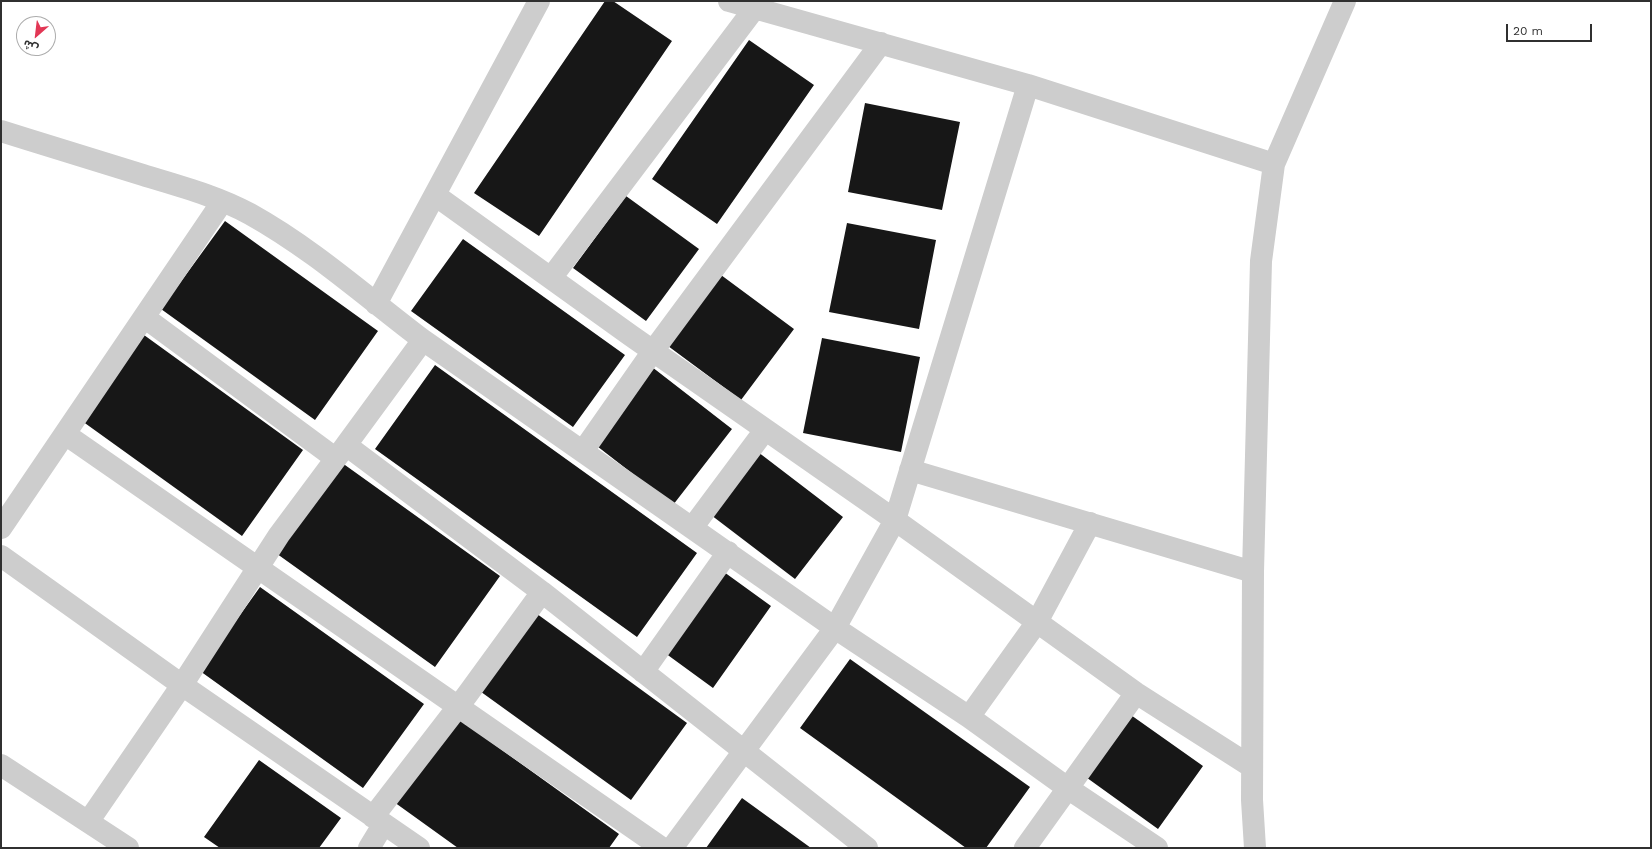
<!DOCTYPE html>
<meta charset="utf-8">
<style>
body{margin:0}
#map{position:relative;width:1652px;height:849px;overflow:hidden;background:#fff;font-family:"Work Sans","Noto Sans Arabic",sans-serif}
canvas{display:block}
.frame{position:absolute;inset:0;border:2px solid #303030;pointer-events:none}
.north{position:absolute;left:16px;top:16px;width:40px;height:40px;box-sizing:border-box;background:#fff;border:1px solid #acacac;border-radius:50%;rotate:208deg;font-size:11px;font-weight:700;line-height:16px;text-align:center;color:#303030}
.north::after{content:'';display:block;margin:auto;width:14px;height:18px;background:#e23755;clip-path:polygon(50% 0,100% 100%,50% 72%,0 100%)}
.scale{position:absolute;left:1506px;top:24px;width:86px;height:18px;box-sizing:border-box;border:2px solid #303030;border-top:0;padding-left:5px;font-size:12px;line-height:14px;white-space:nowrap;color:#303030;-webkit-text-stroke:3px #fff;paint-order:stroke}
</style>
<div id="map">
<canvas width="1652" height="849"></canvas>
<div class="frame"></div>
<div class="north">ش</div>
<div class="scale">20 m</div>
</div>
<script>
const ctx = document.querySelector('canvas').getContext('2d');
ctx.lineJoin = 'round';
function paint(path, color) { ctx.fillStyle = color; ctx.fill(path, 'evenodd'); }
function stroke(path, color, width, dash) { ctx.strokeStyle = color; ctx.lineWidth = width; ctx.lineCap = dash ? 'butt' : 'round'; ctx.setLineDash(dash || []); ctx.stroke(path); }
paint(new Path2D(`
 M605 1H613L672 41 539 236 474 193Z
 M749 40 814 85 717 224 652 179Z
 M865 103 960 122 942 210 848 192Z
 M626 196 699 249 646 321 573 268Z
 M225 221 378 331 315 420 161 309Z
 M847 223 936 240 919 329 829 312Z
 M463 239 625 355 573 427 411 311Z
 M721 275 794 329 741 400 668 346Z
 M144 335 303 450 242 536 82 421Z
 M822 338 920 357 901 452 803 433Z
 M435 365 697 553 637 637 375 449Z
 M652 367 732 429 673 505 593 443Z
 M758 452 843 517 795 579 711 515Z
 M338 460 500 576 435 667 273 551Z
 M724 572 771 606 713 688 665 653Z
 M260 587 424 704 363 788 200 671Z
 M533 611 687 723 631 800 477 689Z
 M850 659 1030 787 986 848H966L800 728Z
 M1128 713 1203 766 1158 829 1083 775Z
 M456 717 619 834 609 848H458L394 802Z
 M259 760 341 818 319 848H220L204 837Z
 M742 798 811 848H706Z`), '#171717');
stroke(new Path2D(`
 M729 1 1028 85 1274 164
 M1 131C48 146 95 160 143 175 179 186 217 196 250 214 313 249 366 297 423 340L346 445 542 592 867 848
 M435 195 630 335 895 520 1136 693 1252 767
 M551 278 754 9
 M376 304 539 1
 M144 317 335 458
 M423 340 835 628 969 717 1069 789 1157 848
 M65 434 662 848
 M583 451 653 351 881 43
 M910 470 1253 572
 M1 528 222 202
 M692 528 765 430
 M1 556 182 685 419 848
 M643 672 728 552
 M969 717 1037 622 1090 523
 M1 765 128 848
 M373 817 467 695 542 592
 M88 822 182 685 279 535 346 445
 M369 848 383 825
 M672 848 835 628 895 520 1028 85
 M1025 848 1136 693
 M1255 848 1252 800 1253 572 1261 261 1274 164 1345 1`), '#cdcdcd', 22);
</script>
